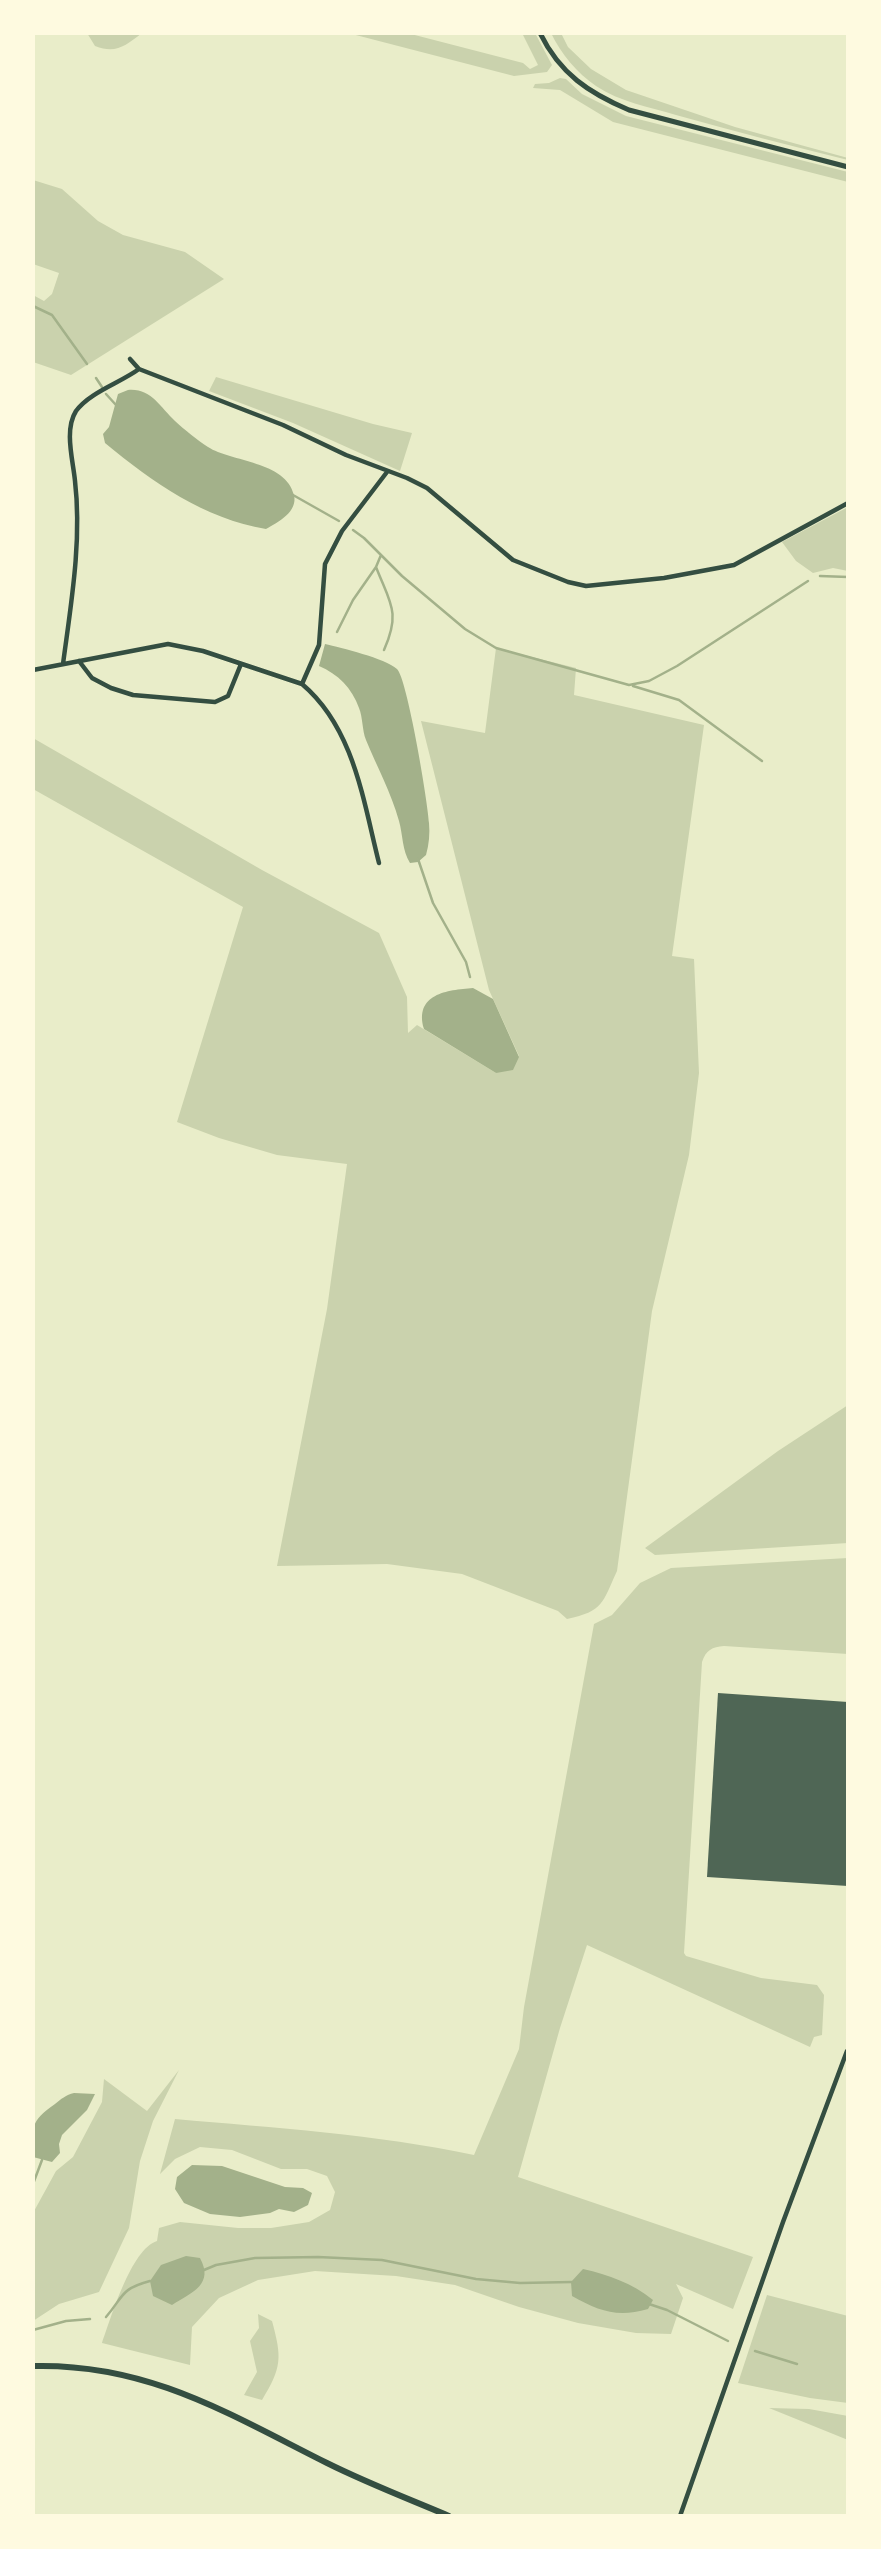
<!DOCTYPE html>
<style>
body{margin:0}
#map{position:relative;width:881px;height:2549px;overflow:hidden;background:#e9edc9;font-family:Helvetica,sans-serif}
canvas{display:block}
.frame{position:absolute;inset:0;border:35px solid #fefae0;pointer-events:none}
</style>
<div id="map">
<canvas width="881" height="2549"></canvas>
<div class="frame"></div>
</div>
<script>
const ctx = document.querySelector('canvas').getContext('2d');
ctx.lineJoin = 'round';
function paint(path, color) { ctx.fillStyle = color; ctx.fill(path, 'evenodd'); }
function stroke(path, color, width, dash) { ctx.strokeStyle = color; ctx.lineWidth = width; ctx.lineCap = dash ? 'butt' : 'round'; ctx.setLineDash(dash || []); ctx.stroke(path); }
paint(new Path2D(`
 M87 33H142C125 46 116 54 95 46Z
 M348 33H407L523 63 530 69 538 65 522 33H535L552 65 547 72 514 76Z
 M551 33H561L568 47 591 69 626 90 735 127 848 158V160C791 146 733 131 676 115 649 107 620 102 596 86 577 73 561 54 551 33Z
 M560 78 566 79 582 94 626 116 848 172V182L613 122 560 90 533 88 535 84 549 83Z
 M33 180 62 189 98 221 123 235 185 252 224 279 71 375 33 362V295L44 301 52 294 59 273 33 264Z
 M216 377 373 424 412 433 400 471 293 423 209 391Z
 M848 507V571L833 568 813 573 796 561 782 542Z
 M496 648 576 668 574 695 704 725 672 956 694 959 699 1073 689 1155 652 1311 617 1571C602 1603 604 1611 567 1619L558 1611 462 1574 387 1564 277 1566 327 1309 347 1164 277 1155 219 1138 177 1122 243 907 33 789V738L262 870 379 933 407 997 408 1033 417 1025 496 1073 519 1056 489 990 421 721 485 733Z
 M848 1405V1543L655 1555 645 1548 778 1451Z
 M848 1558V1654L724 1646C712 1647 706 1650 702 1662L684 1953 686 1956 761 1978 817 1985 824 1995 822 2035 814 2037 810 2047 587 1945 560 2028 518 2177 753 2257 733 2309 676 2284 683 2298 671 2334 636 2333 578 2323 519 2307 455 2285 396 2276 315 2271 258 2280 219 2298 192 2327 190 2365 102 2343C111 2318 131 2249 157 2241L159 2228 180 2222 238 2228H271L309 2222 330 2210 335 2192 327 2176 307 2169H281L232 2150 200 2147 175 2159 160 2174 175 2119C275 2128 375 2134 474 2155L519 2049 524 2007 594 1624 612 1615 640 1583 671 1568Z
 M179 2070 153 2121 140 2161 129 2228 99 2292 59 2304 33 2321V2213L56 2171 73 2157 102 2102 104 2079 147 2111Z
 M767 2295 848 2316V2403L810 2398 738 2383Z
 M258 2314 272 2321C282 2358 282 2367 262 2400L244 2395 257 2372 250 2341 259 2328Z
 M769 2408 809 2409 848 2416V2440Z`), '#cad2ad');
paint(new Path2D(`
 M128 390C151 388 160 407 175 421 185 430 197 440 208 447 231 462 286 461 294 495 298 512 278 522 266 529 205 519 152 482 105 443L103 434 109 427 118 394Z
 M325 644C341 648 385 658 397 669 407 678 428 802 429 823 430 834 429 844 426 855L418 862 410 863C402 850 403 835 399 821 391 792 377 767 366 740 362 730 363 718 359 708 352 688 338 674 319 666Z
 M473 988 493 999 519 1057 513 1070 496 1073 424 1029C414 994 447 990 473 988Z
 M74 2093 95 2094 87 2110 62 2135 59 2144 60 2153 52 2162 33 2157C33 2127 29 2122 55 2104 61 2099 66 2095 74 2093Z
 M192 2165 222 2166 285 2187 303 2188 312 2193 308 2205 294 2212 279 2209 270 2213 240 2217 210 2214 184 2203 175 2189 177 2177Z
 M186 2256 200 2258C214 2284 193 2292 172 2305L153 2296 150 2281 161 2265Z
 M583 2269C609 2275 632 2283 653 2300L648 2309C617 2318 599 2311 572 2296L571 2282Z`), '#a3b18a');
stroke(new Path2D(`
 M33 306 52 315 87 364
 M96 378 102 387
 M106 394 116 405
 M293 495 339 521
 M353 530 364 538 402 576 465 629 496 648 629 685 649 681 677 666 808 581
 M381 555 376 567C390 603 401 612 384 650
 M820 576 848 577
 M337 632 353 600 376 567
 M633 686 679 700 762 761
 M418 859 433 903 466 962 470 977
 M33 2184 42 2160
 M204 2270 216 2265 255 2258 318 2257 382 2260 476 2279 520 2283 572 2282
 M649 2304 667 2310 728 2341
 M106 2317C124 2296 120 2289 150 2281
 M33 2330 66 2321 90 2319
 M755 2351 797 2364`), '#a3b18a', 2.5);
paint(new Path2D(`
 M718 1693 848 1702V1886L707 1877Z`), '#4f6655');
stroke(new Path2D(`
 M130 359 139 369 283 425 346 455 407 478 427 488 513 560 568 582 586 586 664 578 734 565 848 503
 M79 661 92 678 111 688 133 695 215 702 228 696 241 664
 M63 664C71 604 82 541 75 481 73 460 64 430 76 411 90 392 120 383 139 369
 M33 670 168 644 203 651 302 684 319 645 325 564 342 531 387 472
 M302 684C354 728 363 800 379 863
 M680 2516 783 2222 847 2051`), '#344e41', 4.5);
stroke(new Path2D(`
 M540 33C560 74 589 93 629 110L848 167`), '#344e41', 5);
stroke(new Path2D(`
 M33 2366C148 2363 229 2414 327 2463 367 2483 409 2499 449 2516`), '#344e41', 6);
</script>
